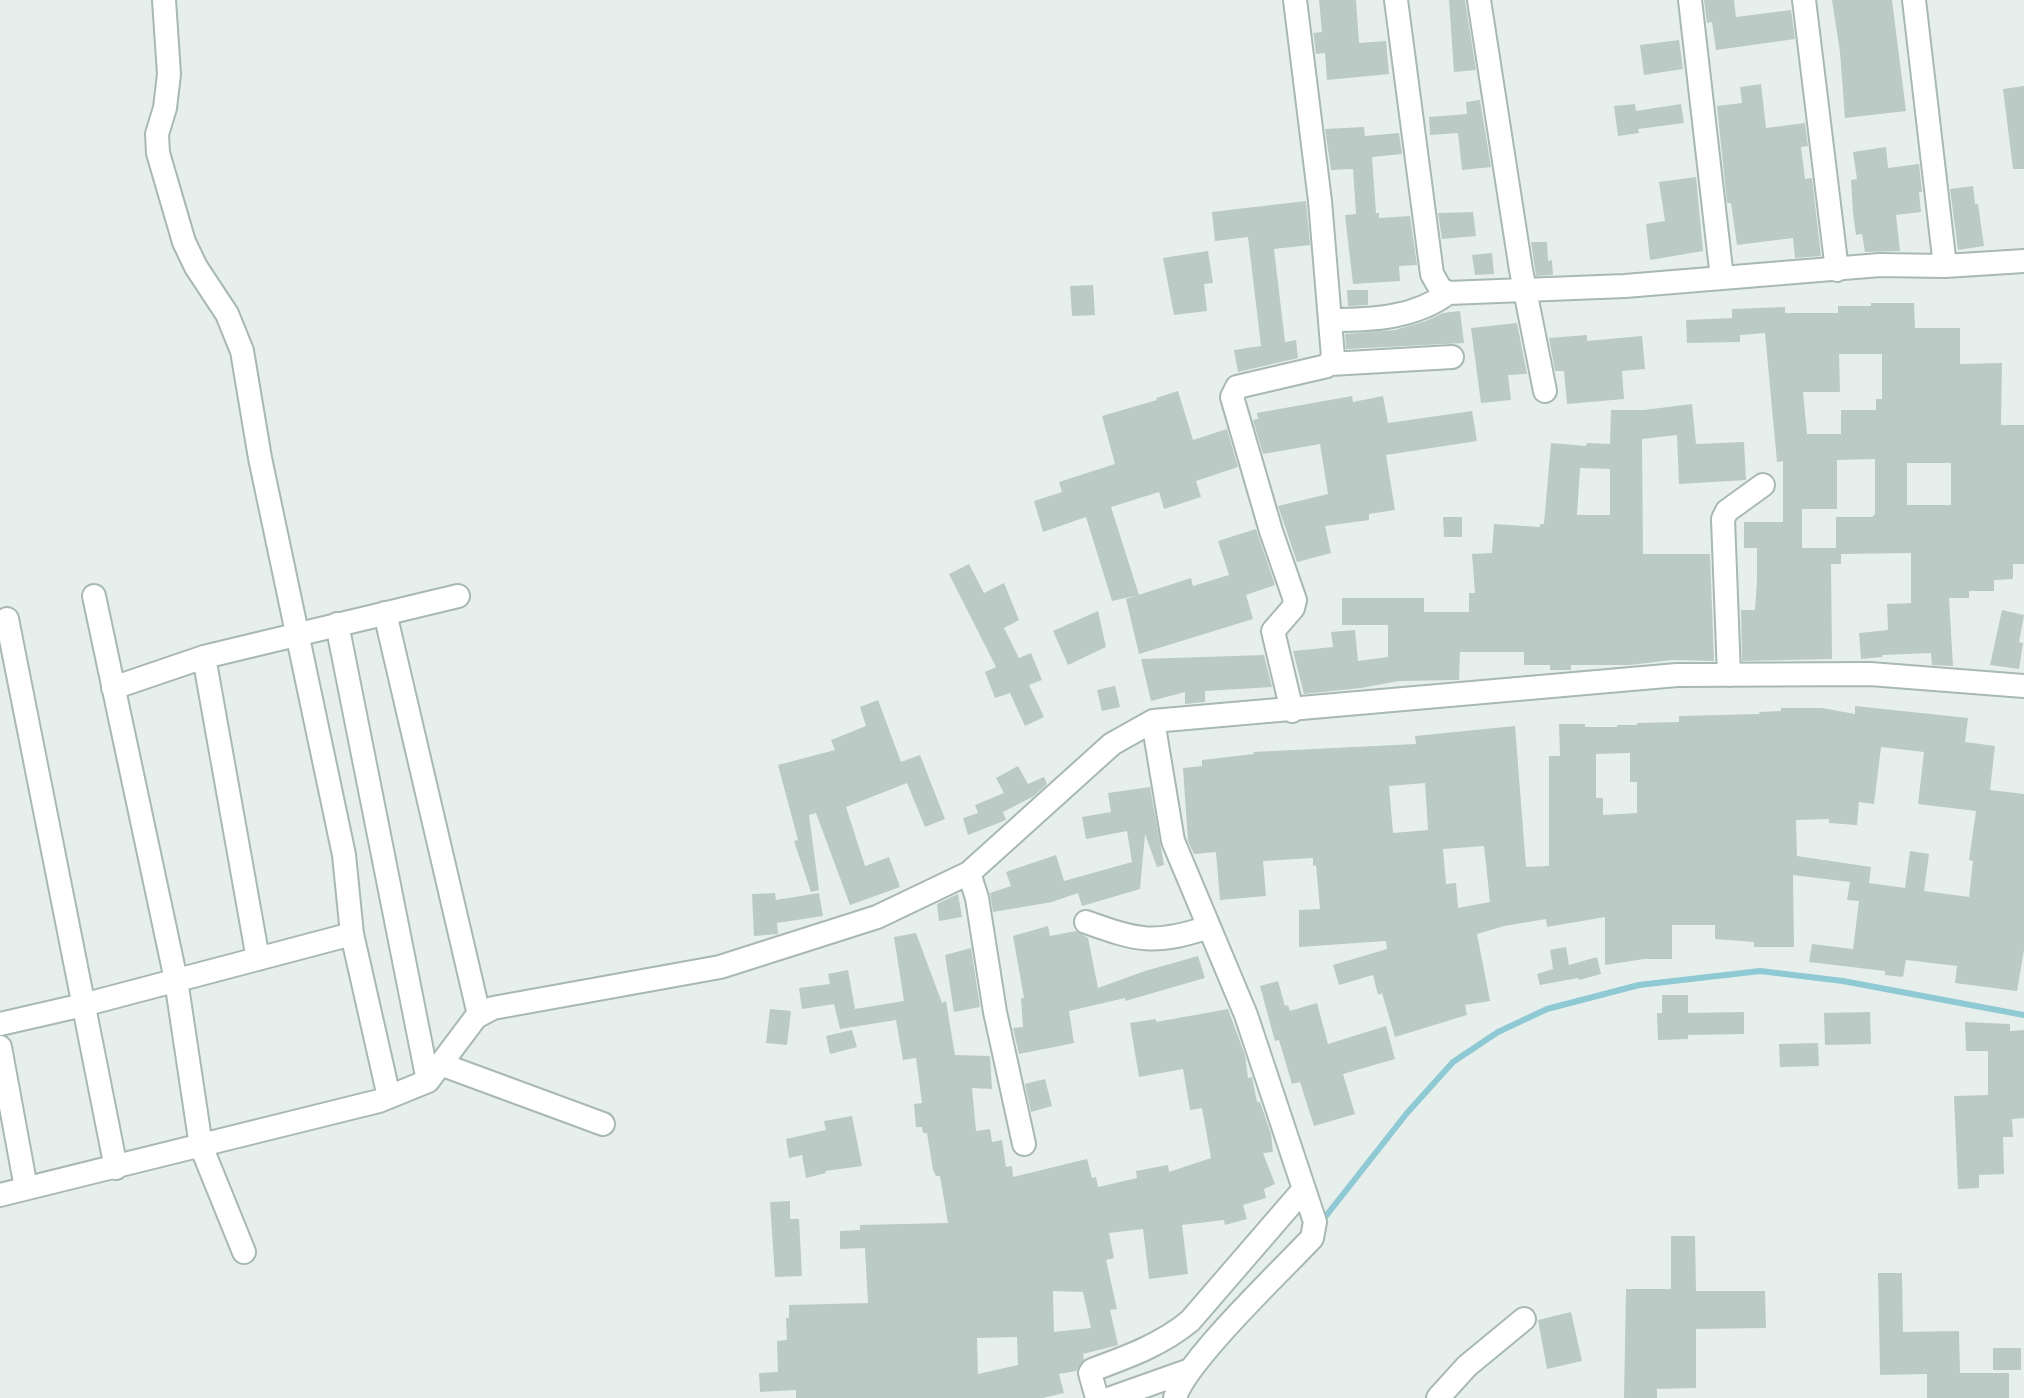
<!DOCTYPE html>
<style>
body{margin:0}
canvas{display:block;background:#e6efeb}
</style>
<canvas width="2024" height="1398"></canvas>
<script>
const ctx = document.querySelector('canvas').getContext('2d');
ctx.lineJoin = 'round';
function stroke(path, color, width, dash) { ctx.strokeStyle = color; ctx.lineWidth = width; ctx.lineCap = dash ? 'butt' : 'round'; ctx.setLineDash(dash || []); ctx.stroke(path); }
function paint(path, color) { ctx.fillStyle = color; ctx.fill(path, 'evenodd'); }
stroke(new Path2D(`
 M1322 1221 1407 1113 1453 1062 1498 1032 1547 1009 1639 985 1760 971 1843 981 2024 1015`), '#8ec9d4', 6);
paint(new Path2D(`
 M1319 0H1356L1359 43 1386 41 1389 74 1327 80 1325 53 1316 54 1314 37 1313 33 1322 32Z
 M1449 0H1465L1476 70 1454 72Z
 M1704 0H1734L1736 17 1791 10 1795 39 1716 50 1712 22 1707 23Z
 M1832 0H1892L1906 111 1845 118 1840 52Z
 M1679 40 1683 69 1644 75 1640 45Z
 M1761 84 1766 128 1805 123 1808 146 1801 147 1805 179 1812 178 1821 256 1795 258 1793 238 1737 245 1731 203H1727L1717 106 1742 103 1740 87Z
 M2024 86V169H2013L2003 89Z
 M1480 100 1491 167 1462 170 1458 133 1430 135 1429 117 1467 114 1466 102Z
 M1635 104 1636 111 1681 104 1684 123 1638 129 1639 133 1618 136 1614 106Z
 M1364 127 1365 136 1399 133 1402 154 1372 157 1376 213H1379V218L1410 216 1417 265 1399 266 1400 281 1353 284 1345 215 1356 214 1353 169 1331 170 1325 129Z
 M1886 147 1888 168 1919 164 1922 192H1919L1921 212 1896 215 1900 251 1865 252 1862 234 1856 235 1853 213 1851 180 1857 179 1853 152Z
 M1696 177 1703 251 1650 260 1646 224 1665 221 1659 182Z
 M1973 186 1975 204H1978L1984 246 1958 250 1950 189Z
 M1306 201 1310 245 1274 249 1285 342 1296 340 1298 358 1238 372 1234 350 1261 346 1248 237 1215 241 1212 212Z
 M1473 212 1476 236 1442 239 1438 213Z
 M1531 242H1547L1548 261 1552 260 1553 275 1536 276Z
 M1208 251 1213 283 1204 284 1207 311 1174 315 1163 258Z
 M1492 253 1494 274 1475 275 1472 255Z
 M1093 285 1095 315 1072 316 1070 286Z
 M1347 290H1368V305L1348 306Z
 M1871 303H1914L1915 328H1960V364L2002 363 2001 425H2024V564H2013V579L1994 580V591H1969V598H1949L1953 666 1932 665 1931 653 1882 655V657L1861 659 1859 633 1888 630 1887 604 1911 603V553L1841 554V564H1831L1832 659 1742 661 1741 610H1755L1757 580V548H1744V522H1783V461L1777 462 1765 333 1740 335V342L1687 343 1686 320 1732 318V309L1785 307V313H1838V306H1871ZM1839 354H1882V399H1876V410H1841V434H1807L1803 392H1840ZM1875 459V514L1872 517H1836V548H1802V509H1837V460ZM1907 463H1951V505H1907Z
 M1460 311 1464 343 1346 349 1345 334 1395 330 1426 321 1443 313Z
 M1517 323 1527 374 1508 375 1511 400 1481 403 1471 328Z
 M1587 335V341L1642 336 1645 369 1622 371 1624 399 1567 404 1564 371H1555L1549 338Z
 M1178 391 1193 440 1227 429 1238 467 1196 481 1201 497 1164 509 1159 492 1111 507 1139 595 1112 601 1086 517 1043 532 1034 501 1062 492 1059 482 1115 464 1102 416 1157 400 1156 398Z
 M1352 396 1353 402 1383 396 1388 423 1472 411 1477 441 1386 455 1395 510 1369 514V520L1325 526 1331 553 1297 562 1278 506 1328 494 1320 444 1263 454 1253 420 1258 419 1257 413Z
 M1692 404 1696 444 1744 442 1746 480 1679 484 1677 435 1642 439 1643 554H1710L1714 661 1672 660 1630 665H1571V670H1550V665H1524V652H1460L1459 680 1399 681 1361 688 1304 694 1293 651 1333 647 1331 632 1355 630 1358 661 1388 657V625H1342V598H1424V612H1469V593H1475L1472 554 1492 553 1494 524 1540 527V524H1544L1551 443 1586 446 1587 443 1610 444 1611 410H1644ZM1580 468 1610 469V515H1577Z
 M1443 517H1462V537H1444Z
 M1256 529 1275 585 1246 595 1253 619 1139 654 1126 599 1191 578 1193 586 1229 575 1218 541Z
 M969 564 984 593 1004 583 1019 620 1004 628 1019 658 1031 653 1042 680 1029 685 1044 717 1025 726 1010 693 995 698 985 672 996 667 949 574Z
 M2002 610 2024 615 2019 642 2023 643 2019 669 1990 665Z
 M1098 611 1106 647 1068 665 1053 631Z
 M1264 655 1272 687 1205 691V702L1185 704V692L1151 701 1141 659Z
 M1115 686 1120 707 1102 711 1097 690Z
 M878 700 901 762 920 755 945 819 925 827 907 783 846 807 865 866 889 857 900 887 850 905 816 813 809 815 819 890 811 892 794 841 798 840 778 765 835 750 831 740 866 726 860 707Z
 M1855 706 1968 718 1965 742 1995 746 1990 790 2024 794V950L2017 991 1955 983 1957 966 1906 960 1903 977 1885 975V971L1809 962 1812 944 1853 949 1859 901 1847 900 1850 882 1793 875 1794 947H1754V942L1715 939V925H1672V959H1644L1605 965V917L1547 927 1546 919 1504 926 1477 934 1490 1001 1465 1005 1467 1015 1395 1037 1382 993 1378 995 1373 975 1339 985 1333 965 1387 949 1386 941 1299 947V910L1320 909 1316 865 1313 866V858L1263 861 1266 896 1220 900 1216 852 1194 854 1188 841 1183 768 1202 766V760L1254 754 1253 752 1416 744 1415 736 1515 726 1526 867 1549 866V756H1560L1559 724H1585V727H1617V725H1637V723L1679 722V716L1760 714 1759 712 1781 711V708H1822L1855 714ZM1881 747 1924 752 1918 804 1976 811 1969 860 1973 861 1969 897 1924 891 1929 854 1910 851 1905 888 1869 883 1871 867 1797 856 1796 820 1829 819V823L1857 825 1859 802 1874 804ZM1630 753V782H1637V813L1603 815V798H1596V754ZM1425 783 1428 830 1393 833 1389 786ZM1484 846 1490 902 1458 908 1456 883 1446 884 1443 849Z
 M1018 766 1028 784 1044 777 1047 784 1034 796 1003 812 1006 820 968 835 963 818 978 813 975 805 1004 793 996 778Z
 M1150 787 1164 865 1157 867 1145 834 1140 889 1082 906 1078 893 1052 902 993 912 990 893 1011 886 1006 872 1056 855 1064 881 1132 862 1127 831 1086 839 1082 817 1111 812 1108 793Z
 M775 893 776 900 819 893 823 916 777 923 778 934 754 936 752 894Z
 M958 894 962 917 939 921 937 904Z
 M1048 926 1050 936 1076 931 1088 938 1098 988 1145 971 1198 956 1205 978 1125 1001V998L1069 1011 1074 1043 1019 1054 1013 1028 1023 1027 1021 998H1024L1013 936Z
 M916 933 942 1003 946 1001 955 1055 990 1056 992 1089 972 1088 976 1131 990 1129 992 1142 1002 1140 1006 1167 1012 1166 1013 1177 1087 1159 1092 1178 1096 1177 1098 1187 1137 1178 1136 1171 1168 1165 1169 1172 1211 1158 1202 1108 1190 1110 1183 1069 1139 1077 1130 1023 1156 1019V1022L1228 1009 1245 1055 1248 1078 1252 1077 1257 1102H1260L1271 1134 1273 1152 1263 1153 1275 1184 1264 1189 1266 1198 1243 1205 1247 1219 1225 1225 1224 1220 1182 1225 1188 1274 1149 1279 1143 1229 1109 1233 1114 1258 1106 1260 1117 1309 1110 1310 1118 1345 1083 1354 1084 1359 1076 1371 1059 1374 1064 1393 1043 1398H796V1390L760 1392 759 1373 778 1372 777 1341 787 1340 786 1318H789V1305L868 1303 865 1248 840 1249V1231L860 1230V1225L948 1223 940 1176H936L933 1170 927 1133H923L922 1127H916L914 1104 922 1103 916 1058 903 1060 896 1020 840 1029 834 1004 802 1009 799 988 830 984 828 974 848 970 855 1009 904 1001 894 937ZM1053 1291 1083 1292 1091 1328 1054 1332ZM1017 1337 1018 1365 978 1374 977 1338Z
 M1566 947 1569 965 1597 957 1601 974 1579 980 1578 978 1540 985 1537 974 1553 969 1550 950Z
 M971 948 980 1007 954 1012 945 955Z
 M1278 981 1285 1006 1288 1005 1290 1011 1317 1003 1328 1044 1386 1026 1395 1059 1343 1074 1355 1114 1314 1126 1300 1082 1292 1084 1279 1040 1275 1041 1260 986Z
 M1662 995H1688V1013L1744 1012V1034L1688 1035V1039L1658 1040 1657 1013H1662Z
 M770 1009 791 1011 787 1045 766 1043Z
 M1870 1012 1871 1044 1825 1045 1824 1013Z
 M1965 1022 2010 1024V1031L2024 1030V1118L2012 1119 2013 1137H2003L2004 1174 1979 1175V1188L1958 1189 1954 1096 1988 1095V1051H1966Z
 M852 1030 857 1047 830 1054 826 1036Z
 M1818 1043 1819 1066 1780 1067 1779 1044Z
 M1045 1079 1052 1106 1031 1112 1025 1084Z
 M852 1116 862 1166 825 1171 826 1173 806 1178 802 1155 789 1158 786 1139 826 1130 824 1121Z
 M790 1201V1219H799L802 1276 775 1277 770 1202Z
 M1671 1236H1695L1696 1291H1765L1766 1328 1696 1329V1388L1657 1389V1398H1624L1626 1289H1671Z
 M1878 1273H1902L1903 1332 1959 1331 1960 1373H2009V1398H1927V1374L1880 1375Z
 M1571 1312 1582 1361 1547 1369 1538 1320Z
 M1993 1348H2021V1370H1993Z`), '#bbcac4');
const minor = new Path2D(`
 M164 0 169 74 165 108 157 134 158 153 184 242 196 267 227 314 242 351 260 458 344 855 352 934 389 1097
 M1396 0 1432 274 1440 288 1448 293 1625 286 1880 265 1945 266 2024 261
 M1479 0 1521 270 1545 391
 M1690 0 1722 278
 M1804 0 1837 270
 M1914 0 1945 266
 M1331 320C1372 320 1415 318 1448 293
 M1330 364 1452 357
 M94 596 176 980 201 1146 244 1252
 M385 613 479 1015
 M7 619 116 1168
 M337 624 428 1081
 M204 657 258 959
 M1729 675 1723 519 1727 511 1763 485
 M113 688 204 657 458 596
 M1292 711 1273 631 1293 608 1295 600 1271 531 1232 397 1237 387 1327 366 1333 357 1320 201 1295 0
 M1086 922C1139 941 1154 945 1209 927
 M0 1024 83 1005 352 934
 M0 1047 26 1188
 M443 1065 603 1124
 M1024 1144 995 1012 977 898 969 873 1112 744 1153 721 1677 675 1870 674 2024 686
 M0 1195 379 1101 428 1081 476 1017 493 1008 720 967 877 917 969 873
 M1097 1398 1090 1373 1092 1370C1127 1357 1161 1345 1190 1321L1304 1189 1246 1015 1173 841 1153 721
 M1111 1398 1190 1370
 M1175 1398C1184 1363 1283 1269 1312 1238L1315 1222 1304 1189
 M1438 1398 1467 1366 1524 1319`);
stroke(minor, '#a8b8b2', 26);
stroke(minor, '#fff', 22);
</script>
